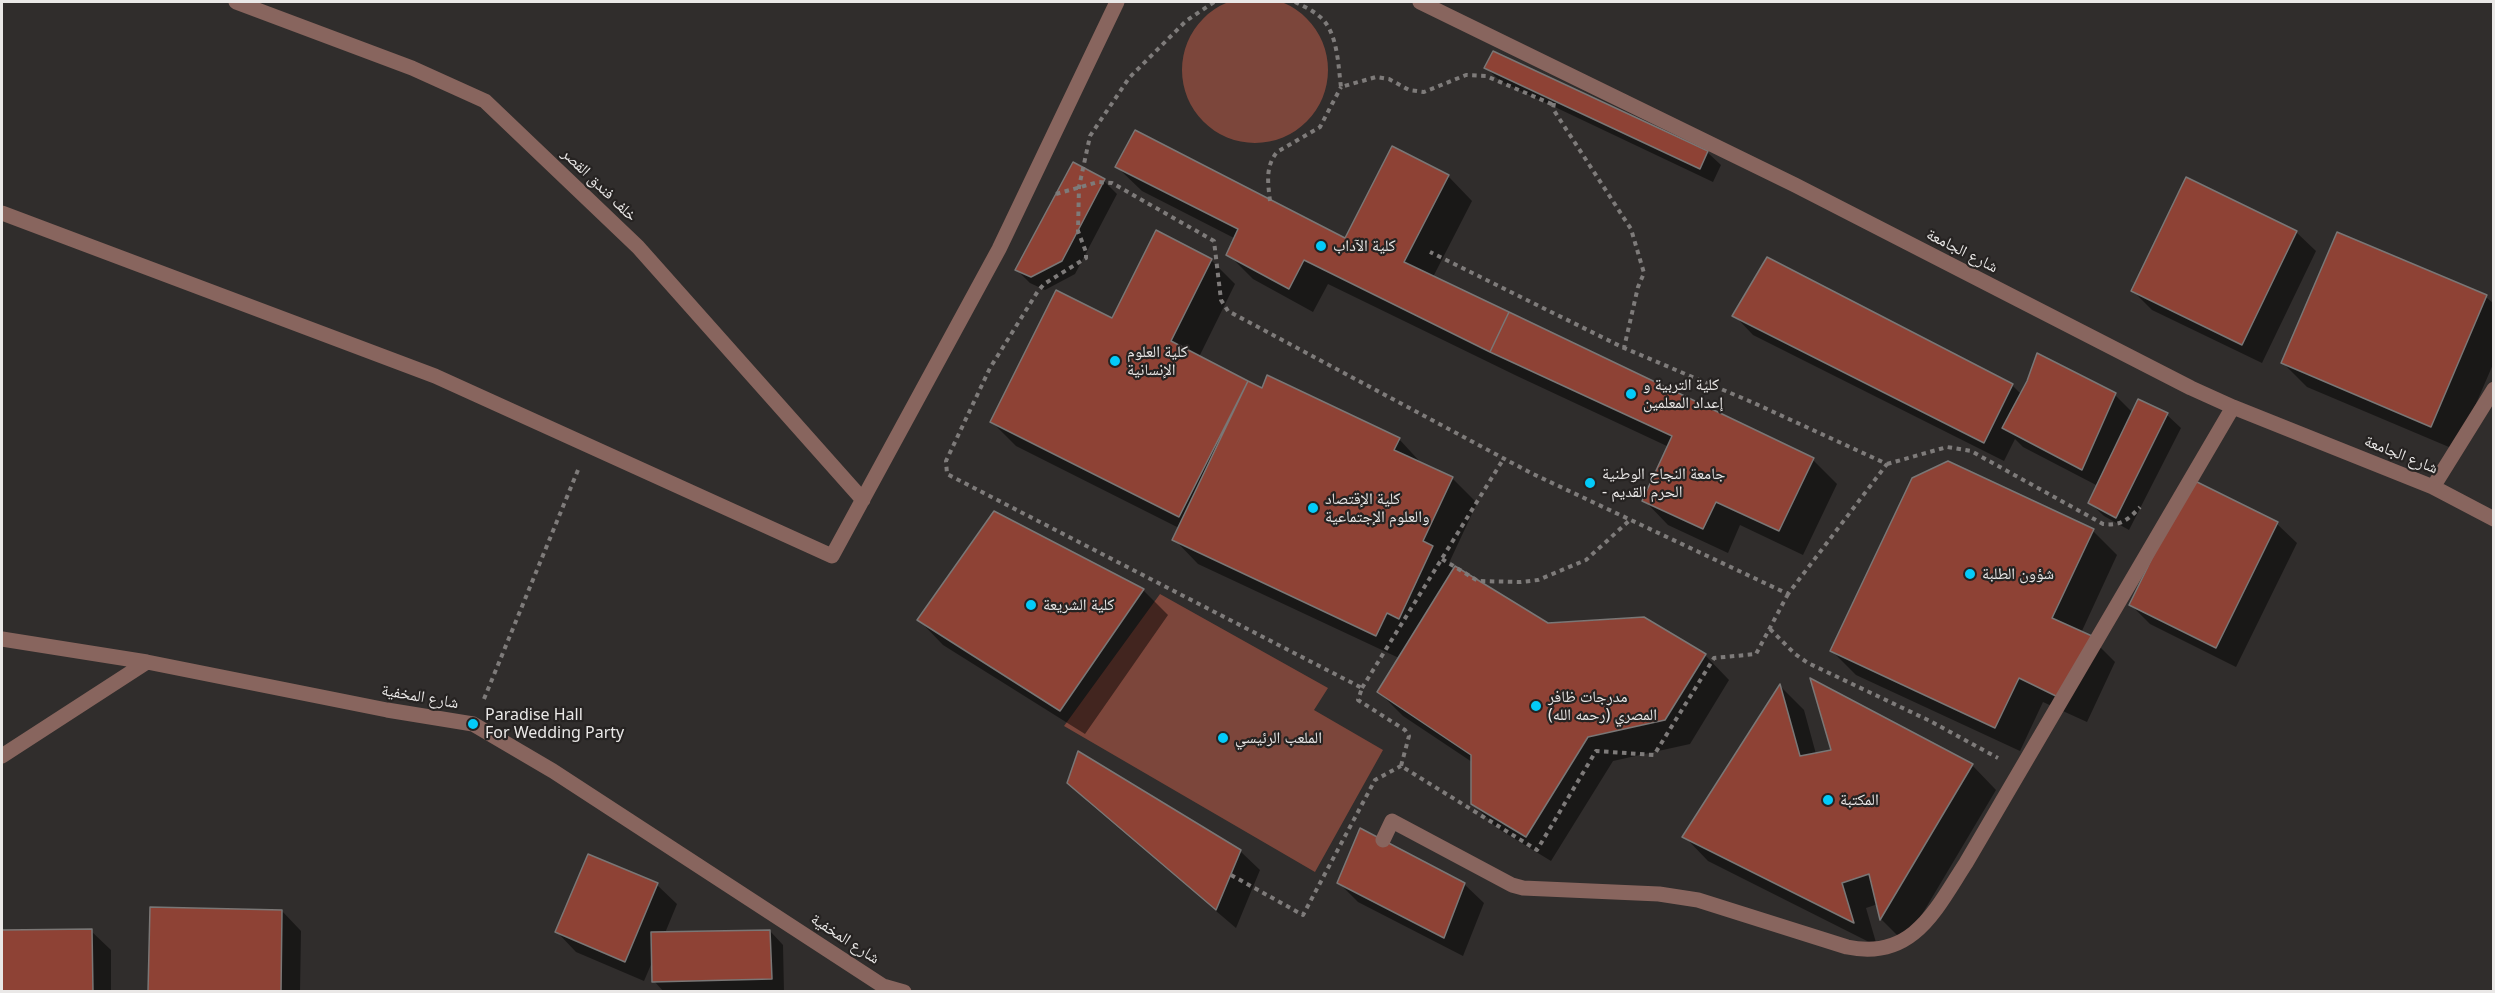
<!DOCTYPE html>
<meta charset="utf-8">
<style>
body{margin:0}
#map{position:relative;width:2495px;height:993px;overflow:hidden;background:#302d2c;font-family:"Noto Sans",sans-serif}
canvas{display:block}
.frame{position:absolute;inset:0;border:3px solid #eae8e7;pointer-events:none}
</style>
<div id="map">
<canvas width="2495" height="993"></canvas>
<div class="frame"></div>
</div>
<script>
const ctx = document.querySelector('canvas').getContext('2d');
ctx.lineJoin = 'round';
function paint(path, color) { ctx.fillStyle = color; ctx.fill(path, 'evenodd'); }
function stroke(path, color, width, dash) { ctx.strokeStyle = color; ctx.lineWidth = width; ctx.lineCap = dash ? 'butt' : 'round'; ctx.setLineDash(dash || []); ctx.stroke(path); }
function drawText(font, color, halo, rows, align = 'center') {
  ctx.font = font + ' "Noto Sans","Noto Naskh Arabic",sans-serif'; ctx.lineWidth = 4.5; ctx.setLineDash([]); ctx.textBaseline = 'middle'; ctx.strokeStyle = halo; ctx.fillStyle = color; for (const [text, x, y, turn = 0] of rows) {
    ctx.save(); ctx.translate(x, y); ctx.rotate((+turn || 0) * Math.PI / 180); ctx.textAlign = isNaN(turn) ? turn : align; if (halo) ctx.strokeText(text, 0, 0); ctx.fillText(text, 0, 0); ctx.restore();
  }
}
paint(new Path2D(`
 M1182 70a73 73 0 1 1 146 0a73 73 0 1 1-146 0Z
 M1160 594 1328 688 1314 710 1383 750 1315 872 1064 726Z`), '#7c463b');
paint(new Path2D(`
 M1486 68 1707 152 1721 165 1713 182 1500 81Z
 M1117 167 1346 240 1448 176 1472 201 1433 277 1813 460 1837 484 1803 555 1740 525 1728 553 1668 525 1644 500 1669 447 1517 376 1328 284 1313 312 1253 279 1228 254 1236 239 1142 191Z
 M1104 181 1117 194 1075 274 1045 290 1030 283 1017 270Z
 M2296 232 2316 251 2262 363 2152 310 2133 291Z
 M2337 234 2486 297 2494 304V362L2456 450 2307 387 2283 363Z
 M1211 260 1235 284 1199 357 1262 390 1399 439 1423 465 1453 479 1477 503 1449 563 1454 569 1547 625 1705 655 1729 680 1690 744 1613 761 1551 861 1497 828 1472 803V762L1403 716 1379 692 1399 658 1198 564 1174 539 1179 528 1016 446 992 422 1113 320Z
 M1734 315 2012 385 2021 394 2115 395 2133 413 2139 401 2167 415 2181 428 2129 530 2104 516 2090 503 2098 486 2023 447 2015 439 2004 461 1753 335Z
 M2192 481 2277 524 2297 543 2236 667 2150 624 2131 605Z
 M995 513 1143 590 1168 615 1085 734 943 645 919 620Z
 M2093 531 2117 555 2081 633 2091 638 2115 662 2087 722 2043 702 2020 751 1856 675 1832 651Z
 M1780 686 1804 710 1816 754 1972 765 1996 790 1905 943 1881 919 1878 904 1866 908 1877 946 1708 861 1684 836Z
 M1069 783 1240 851 1260 870 1236 928 1089 803Z
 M589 856 657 885 677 904 665 933 770 931 783 945 784 992H664L654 981 653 960 644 981 576 952 557 932Z
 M1338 882 1464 884 1484 903 1463 956 1358 902Z
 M282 911 301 931 300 992H150Z
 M91 931 111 950V992H2V932Z`), '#0007');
const building = new Path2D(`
 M1493 51 1708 151 1700 169 1484 68Z
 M1135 130 1345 238 1392 146 1449 175 1404 262 1509 312 1490 352 1304 260 1289 289 1226 255 1238 229 1115 167Z
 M1073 162 1105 179 1062 261 1031 277 1015 270Z
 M2186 177 2297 231 2242 345 2131 291Z
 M1156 230 1212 259 1171 341 1248 381 1179 517 990 422 1056 290 1112 318Z
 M2337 232 2487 295 2431 427 2281 363Z
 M1767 257 2013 384 1984 443 1732 316Z
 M1509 312 1814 458 1779 531 1716 502 1703 529 1642 501 1672 436 1490 352Z
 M2037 353 2116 393 2082 470 2002 428 2027 381Z
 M1267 375 1400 438 1394 450 1453 477 1423 541 1433 546 1399 619 1387 613 1376 636 1172 540 1248 381 1262 388Z
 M2138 399 2168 413 2116 518 2088 503Z
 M1948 461 2094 529 2052 618 2092 636 2062 699 2019 678 1995 728 1830 651 1912 478Z
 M2191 479 2278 522 2216 648 2129 605Z
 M994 511 1144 589 1060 711 917 620Z
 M1455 566 1548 623 1644 617 1706 654 1665 720 1588 737 1526 837 1471 804V755L1377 692Z
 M1810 678 1973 764 1880 920 1869 874 1842 883 1854 923 1682 837 1780 684 1800 756 1831 750Z
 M1078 751 1241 850 1216 910 1067 783Z
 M1360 828 1465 883 1444 938 1337 883Z
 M588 854 658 883 625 962 555 932Z
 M150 907 282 910 281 992H148Z
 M92 929 93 992H2V930Z
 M770 930 772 979 652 982 651 932Z`);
paint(building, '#8e4235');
stroke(building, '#7a7776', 1.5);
stroke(new Path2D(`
 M1214 2 1186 21 1129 78 1090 136 1079 187 1078 231 1086 252V258L1044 284 1038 291 990 368 946 461 947 474 1362 688 1358 700 1405 730 1409 736 1401 766 1537 850 1596 751 1654 755 1714 658 1756 654 1788 594
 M1295 2C1303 6 1312 10 1319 16 1338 31 1338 65 1341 87L1376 77 1389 79 1409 90 1424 92 1466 75 1486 76 1554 105
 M1554 103 1553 109 1631 229 1644 273 1638 287 1624 348
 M1056 194 1098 182 1112 183 1214 241 1221 300 1228 311 1531 473 1788 594 1887 464 1754 403 1624 348 1430 252
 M1270 201C1268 183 1265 167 1277 152L1320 127 1341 87
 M1887 464 1947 447 1971 451 2103 524C2121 526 2128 520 2140 507
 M1442 559 1478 581 1521 582 1538 580 1586 560 1631 519
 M1770 629 1795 654 1808 663 1930 721 1998 758
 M1362 688 1504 458
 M484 699 578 470
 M1231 875 1303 915 1375 780 1401 766`), '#7e7b7a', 4, [4.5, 4.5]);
stroke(new Path2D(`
 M236 2 412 68 485 101 638 247 863 500
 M1420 2 1795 185 2191 388 2233 407 2433 487 2494 519
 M2 213 435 376 832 556 999 249 1117 2
 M2433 487 2494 389
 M2 639 147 662 387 710 473 724 553 771 883 986 904 992
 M2 756 147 662
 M1383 840 1392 821 1512 885 1523 888 1659 894 1698 900 1847 947C1913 961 1936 909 1966 863L2233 407`), '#88655e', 15);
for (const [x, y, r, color] of [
 [1321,246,6,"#03cbf9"],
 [1115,361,6,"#03cbf9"],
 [1631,394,6,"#03cbf9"],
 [1590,483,6,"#03cbf9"],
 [1313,508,6,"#03cbf9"],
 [1970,574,6,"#03cbf9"],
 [1031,605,6,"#03cbf9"],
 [1536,706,6,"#03cbf9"],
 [473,724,6,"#03cbf9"],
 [1223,738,6,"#03cbf9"],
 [1828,800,6,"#03cbf9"]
]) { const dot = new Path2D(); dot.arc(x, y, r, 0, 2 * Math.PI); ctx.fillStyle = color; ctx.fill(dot); stroke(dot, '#262322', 2); }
drawText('16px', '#eae8e7', '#262322', [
 ["خلف فندق القصر",599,185,44],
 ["شارع الجامعة",1962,251,27],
 ["شارع الجامعة",2401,455,22],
 ["شارع المخفية",420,697,10],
 ["شارع المخفية",845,939,33]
]);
drawText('16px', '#eae8e7', '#262322', [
 ["كلية الآداب",1333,246],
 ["كلية العلوم",1127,352],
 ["الإنسانية",1127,370],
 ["كلية التربية و",1643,385],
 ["إعداد المعلمين",1643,403],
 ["جامعة النجاح الوطنية",1602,474],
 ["- الحرم القديم",1602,492],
 ["كلية الإقتصاد",1325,499],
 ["والعلوم الإجتماعية",1325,517],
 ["شؤون الطلبة",1982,574],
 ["كلية الشريعة",1043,605],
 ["مدرجات ظافر",1548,697],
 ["المصري (رحمه الله)",1548,715],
 ["Paradise Hall",485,715],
 ["For Wedding Party",485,733],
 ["الملعب الرئيسي",1235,738],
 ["المكتبة",1840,800]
], 'left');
</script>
